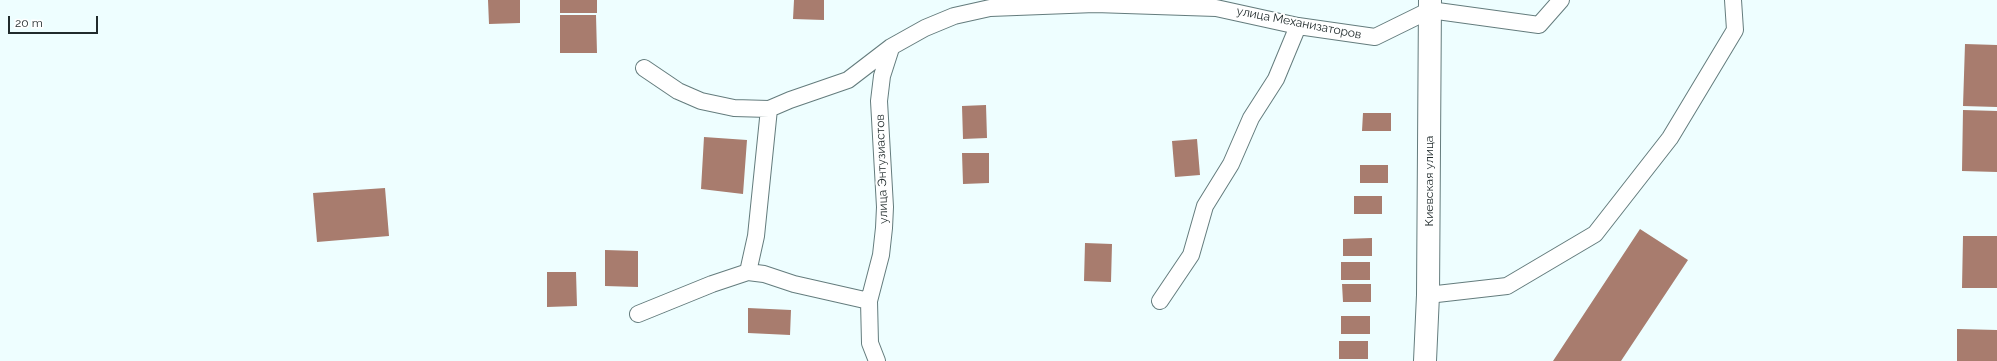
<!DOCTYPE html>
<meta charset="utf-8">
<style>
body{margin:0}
#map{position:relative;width:1997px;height:361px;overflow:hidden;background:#eefeff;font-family:Raleway,sans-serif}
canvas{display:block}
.scale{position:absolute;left:8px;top:16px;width:90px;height:18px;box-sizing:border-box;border:2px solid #212b2c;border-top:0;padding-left:5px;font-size:12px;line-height:14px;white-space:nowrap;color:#212b2c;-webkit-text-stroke:3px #fff;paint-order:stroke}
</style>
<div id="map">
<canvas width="1997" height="361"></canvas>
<div class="scale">20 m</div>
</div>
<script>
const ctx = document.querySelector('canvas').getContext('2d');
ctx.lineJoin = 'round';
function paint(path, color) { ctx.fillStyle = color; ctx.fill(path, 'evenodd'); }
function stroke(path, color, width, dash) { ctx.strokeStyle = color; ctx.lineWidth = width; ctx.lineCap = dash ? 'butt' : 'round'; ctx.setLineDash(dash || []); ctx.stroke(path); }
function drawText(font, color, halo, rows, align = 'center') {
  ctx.font = font + ' Raleway,sans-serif'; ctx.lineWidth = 4; ctx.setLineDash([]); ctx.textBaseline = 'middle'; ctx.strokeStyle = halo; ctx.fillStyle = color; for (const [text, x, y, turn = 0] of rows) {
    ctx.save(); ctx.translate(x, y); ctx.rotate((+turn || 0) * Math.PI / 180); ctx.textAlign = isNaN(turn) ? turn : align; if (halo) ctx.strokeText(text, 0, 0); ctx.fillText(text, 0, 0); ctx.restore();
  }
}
paint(new Path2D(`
 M488 0H520V23L489 24Z
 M560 0H597V13H560Z
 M794 0H824V20L793 19Z
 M560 15H596L597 53H560Z
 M1965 44 1997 45V107L1963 106Z
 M986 105 987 138 963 139 962 106Z
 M1963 110 1997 111V172L1962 171Z
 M1363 113H1391V131H1362Z
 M704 137 747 140 743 194 701 189Z
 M1197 139 1200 175 1175 177 1172 141Z
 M962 153H989V183L963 184Z
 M1360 165H1388V183H1360Z
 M385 188 389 236 317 242 313 193Z
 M1354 196H1382V214H1354Z
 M1640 229 1688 260 1621 361H1553Z
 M1963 236H1997V288H1962Z
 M1372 238V256H1343V239Z
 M1085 243 1112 244 1111 282 1084 281Z
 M605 250 638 251V287L605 286Z
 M1341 262H1370V280H1341Z
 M547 272H576L577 306 547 307Z
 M1342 284H1371V302H1343Z
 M748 308 791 310 790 335 748 333Z
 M1341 316H1370V334H1341Z
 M1957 329 1997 330V361H1957Z
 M1339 341H1368V359H1339Z`), '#a87c6e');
const lane = new Path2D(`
 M644 68 678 91 701 101 734 108 769 109 790 100 848 80 891 47 925 28 954 16 990 8 1095 4 1216 8 1298 26 1375 37 1430 10 1539 25 1561 0
 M748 272 756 236 769 109
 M1428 295 1507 286 1595 234 1670 138 1735 30 1733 0
 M1160 301 1191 255 1205 206 1231 164 1251 118 1276 79 1298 26
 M638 314 712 284 748 272 764 274 794 284 869 301
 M877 361 870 343 869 301 881 255 884 228 885 207 879 101 882 76 891 48`);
const street = new Path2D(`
 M1425 361 1428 295 1430 0`);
stroke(lane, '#647c7d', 18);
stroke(street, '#647c7d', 24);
stroke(lane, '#fff', 16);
stroke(street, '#fff', 22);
drawText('12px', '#212b2c', '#fff', [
 ["улица Механизаторов",1299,23,11],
 ["улица Энтузиастов",882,169,-92],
 ["Киевская улица",1429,181,-90]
]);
</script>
